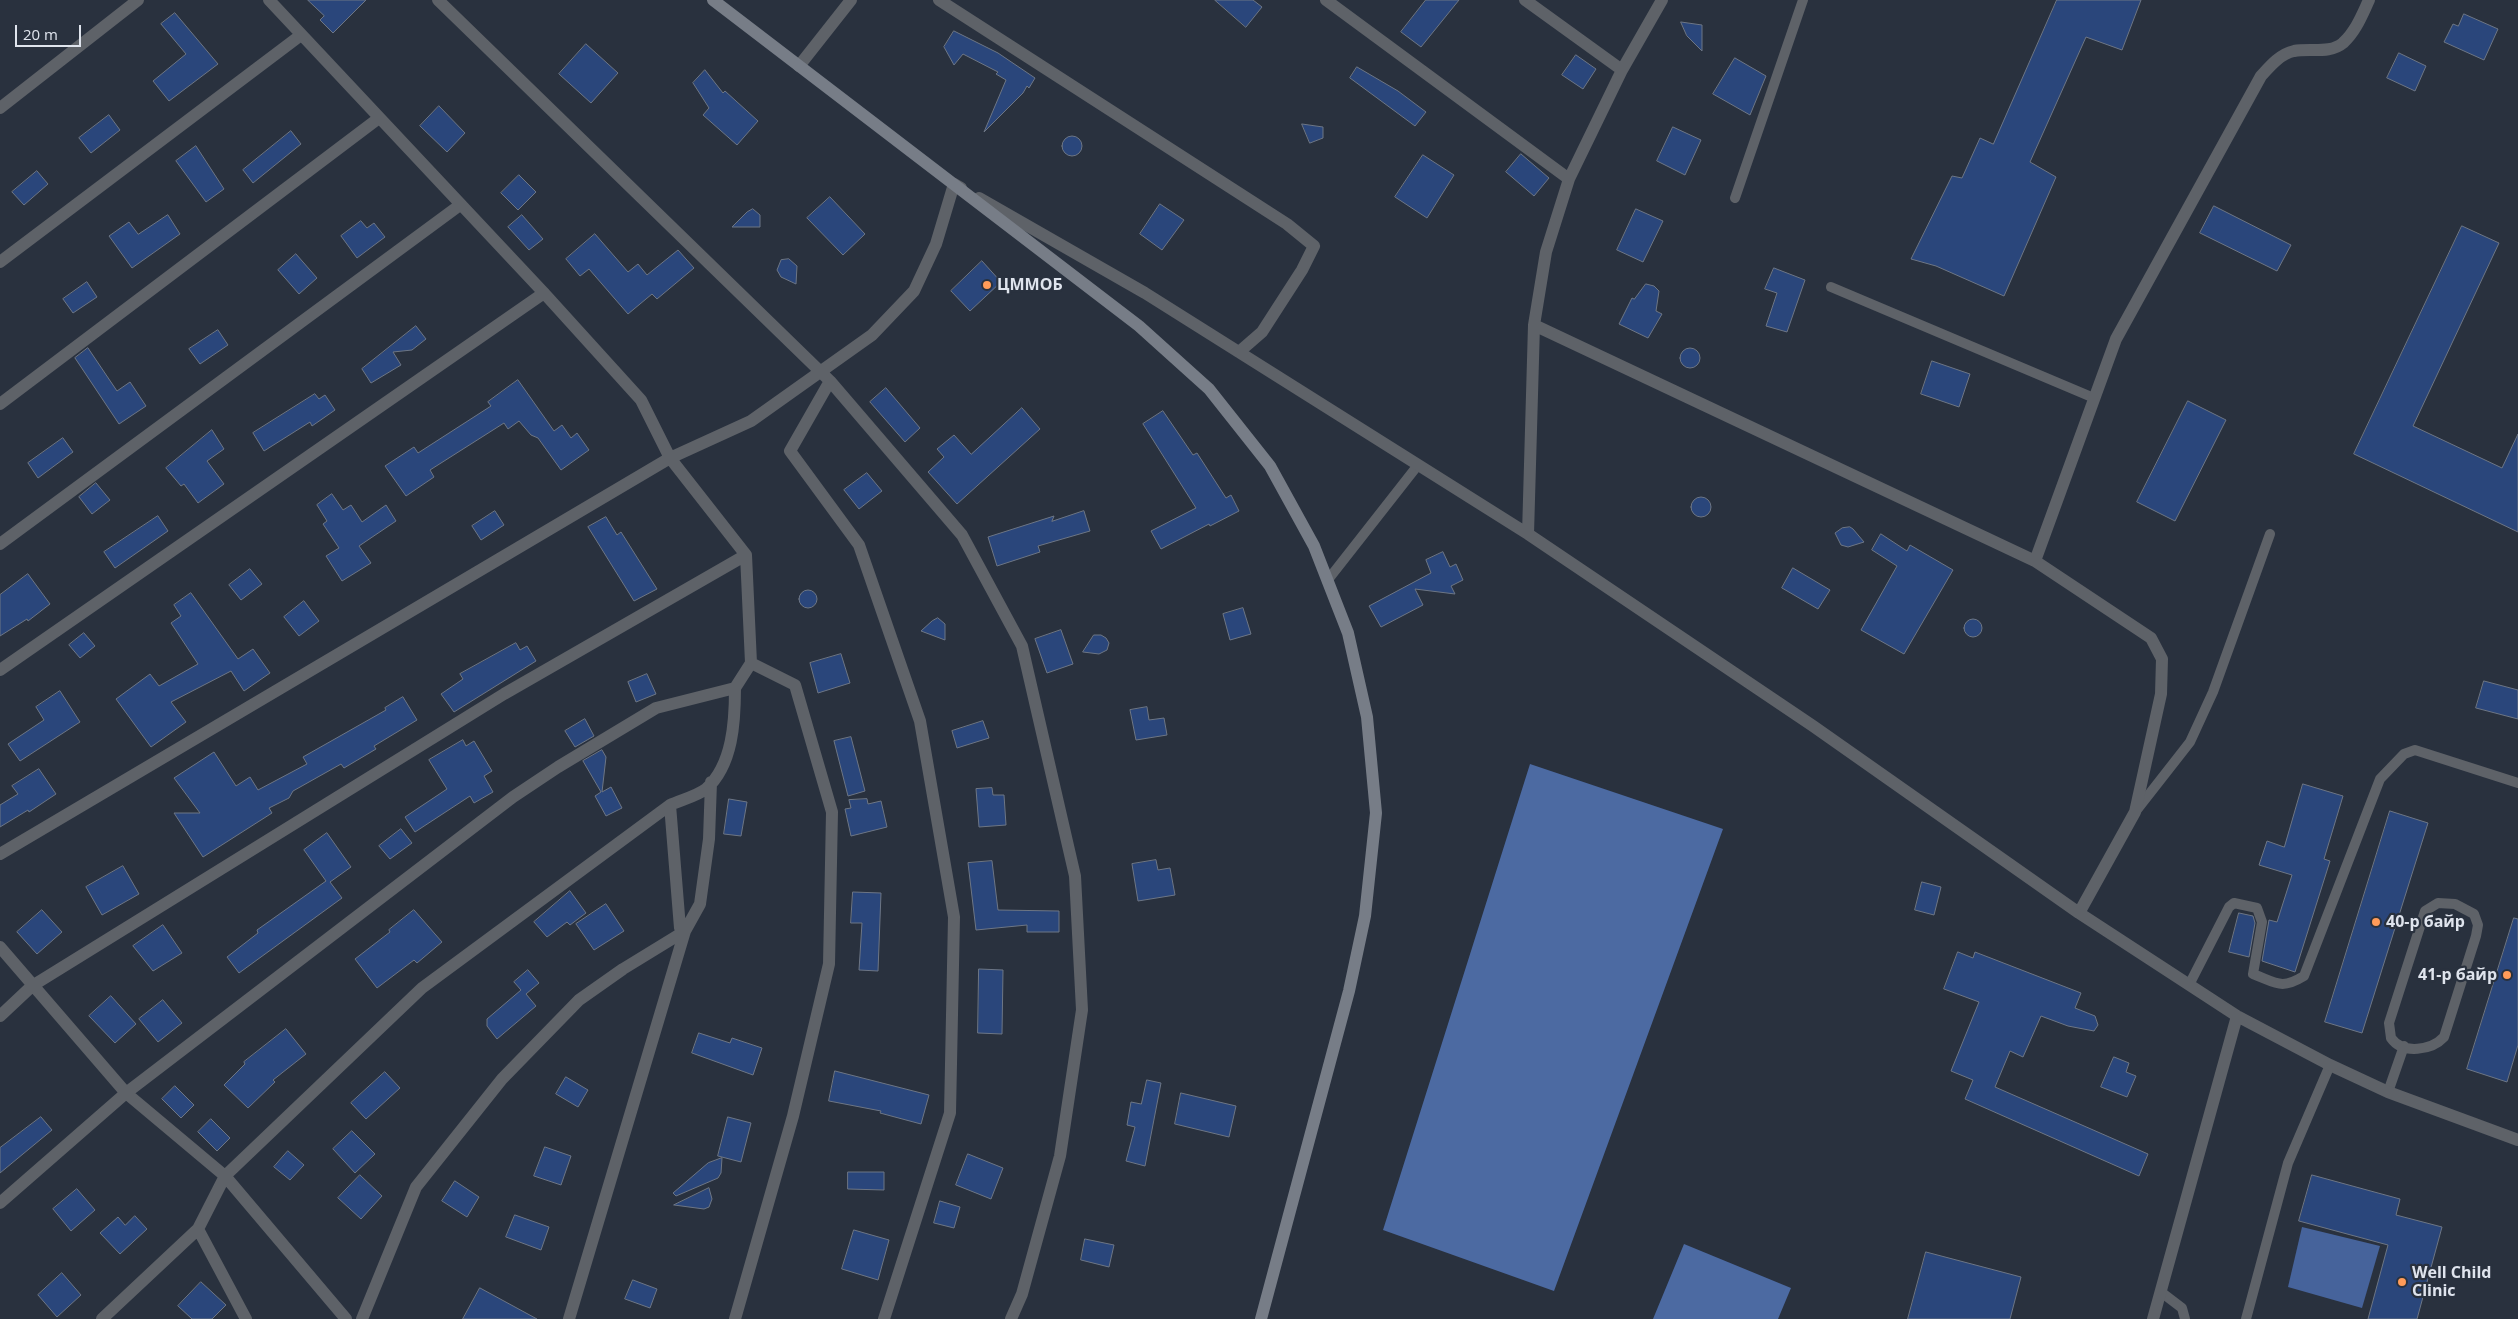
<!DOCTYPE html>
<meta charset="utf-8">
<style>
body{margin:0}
#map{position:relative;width:2518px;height:1319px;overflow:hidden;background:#29313e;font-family:"Open Sans",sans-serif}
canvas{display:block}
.scale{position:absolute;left:15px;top:25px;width:66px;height:22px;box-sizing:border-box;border:2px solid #dfe4ed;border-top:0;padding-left:6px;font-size:15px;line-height:18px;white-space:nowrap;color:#dfe4ed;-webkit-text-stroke:4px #29313e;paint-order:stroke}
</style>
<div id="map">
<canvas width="2518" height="1319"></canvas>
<div class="scale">20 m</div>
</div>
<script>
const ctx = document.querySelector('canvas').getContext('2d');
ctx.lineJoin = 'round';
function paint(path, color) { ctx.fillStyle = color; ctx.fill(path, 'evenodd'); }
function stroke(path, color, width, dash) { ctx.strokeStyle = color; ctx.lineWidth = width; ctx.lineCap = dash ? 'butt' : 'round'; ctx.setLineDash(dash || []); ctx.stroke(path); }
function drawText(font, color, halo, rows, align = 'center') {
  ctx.font = font + ' "Open Sans",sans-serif'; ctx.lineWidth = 4.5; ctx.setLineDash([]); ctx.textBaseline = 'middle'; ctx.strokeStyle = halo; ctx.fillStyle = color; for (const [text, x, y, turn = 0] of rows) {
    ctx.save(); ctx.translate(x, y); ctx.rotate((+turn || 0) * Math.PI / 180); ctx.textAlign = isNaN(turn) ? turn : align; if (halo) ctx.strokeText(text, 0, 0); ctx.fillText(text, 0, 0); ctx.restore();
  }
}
paint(new Path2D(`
 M2302 1227 2380 1246 2362 1308 2288 1287Z`), '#46639b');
paint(new Path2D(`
 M1530 764 1723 829 1554 1291 1383 1230Z
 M1684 1244 1791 1288 1778 1319H1653Z`), '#4c6aa2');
const building = new Path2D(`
 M308 0H366L333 33 320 20 324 16Z
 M1215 0H1253L1262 7 1246 27Z
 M1426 0H1459L1421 47 1401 32Z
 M2057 0H2141L2122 50 2086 37 2030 162 2056 177 2004 296 1936 266 1911 259 1952 176 1962 178 1980 138 1993 144Z
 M175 13 218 64 169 101 153 81 186 54 161 24Z
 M2464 14 2498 29 2484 60 2444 42 2453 24 2458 26Z
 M1681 22 1702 25V51L1687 36Z
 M954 31 998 53 1035 78 1029 88 1027 86 1023 93 984 132 1006 80 996 74 998 72 963 54 954 65 944 47Z
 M586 44 618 73 591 103 559 74Z
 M2399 53 2426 66 2415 91 2387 78Z
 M1576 55 1596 69 1583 89 1562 75Z
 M1735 58 1766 76 1750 115 1713 94Z
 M1357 67 1398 91 1426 112 1415 126 1350 78Z
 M705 70 723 93 725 91 758 121 737 145 703 115 709 108 693 83Z
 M439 106 465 133 447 152 420 126Z
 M109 115 120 130 91 153 79 138Z
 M1302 124 1323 127V138L1310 143Z
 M1673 127 1701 140 1685 175 1657 161Z
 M291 131 301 144 253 183 243 170Z
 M1062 146a10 10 0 1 1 20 0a10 10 0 1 1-20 0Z
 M196 146 224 189 206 202 176 161Z
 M1521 154 1549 178 1534 196 1506 172Z
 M1423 155 1454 175 1427 218 1395 197Z
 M37 171 48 184 24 205 12 192Z
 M519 175 536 192 518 210 501 193Z
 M830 197 865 234 843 255 807 218Z
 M1160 204 1184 220 1162 250 1140 234Z
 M2214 206 2291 245 2277 271 2200 233Z
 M753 209 760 215V227H732L747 212Z
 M1636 209 1663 221 1643 262 1617 250Z
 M168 215 180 234 132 268 109 236 129 222 138 234Z
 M522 215 543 239 529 250 508 227Z
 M361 221 367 228 374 223 385 237 357 258 341 236Z
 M2462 226 2499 243 2413 426 2502 468 2518 434V532L2354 454Z
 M595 234 628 272 638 264 647 275 678 250 694 268 657 299 652 294 628 314 589 269 580 276 566 259Z
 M296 254 317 278 299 294 278 270Z
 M789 259 797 266 796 284 781 277 777 270 781 260Z
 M982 261 1001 282 970 311 951 291Z
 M1774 268 1805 280 1787 332 1766 326 1777 293 1765 289Z
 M87 282 97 297 73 313 63 299Z
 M1646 284 1654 286 1659 291 1656 311 1662 314 1648 338 1619 324 1632 298 1634 299Z
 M416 326 426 339 412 350 393 352 401 365 371 383 362 369Z
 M218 330 228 345 200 364 189 349Z
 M88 348 117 391 130 382 146 406 119 424 75 358Z
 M1680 358a10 10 0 1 1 20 0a10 10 0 1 1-20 0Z
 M1932 361 1970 374 1959 407 1921 394Z
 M518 380 554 431 562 425 571 438 577 433 589 450 561 470 538 438 531 435 519 421 508 429 504 423 430 470 434 477 406 496 385 466 414 447 418 453 491 406 488 402Z
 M886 388 920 428 905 442 870 402Z
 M315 394 319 399 325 395 335 410 312 426 310 422 264 451 253 433Z
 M2188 401 2226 420 2175 521 2137 502Z
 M1022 408 1040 429 957 504 928 472 944 457 937 449 954 435 971 454Z
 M1163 411 1193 455 1197 453 1226 498 1231 495 1239 511 1210 526 1209 524 1161 549 1151 531 1196 508 1143 424Z
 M212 430 224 449 207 461 224 484 198 503 184 484 181 486 166 468Z
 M63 438 73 452 38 478 28 463Z
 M867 473 882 491 859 509 844 490Z
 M96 483 110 500 92 514 79 497Z
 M332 494 343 510 351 505 362 522 386 505 396 521 359 546 371 563 342 581 326 556 339 548 323 524 327 521 317 505Z
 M1691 507a10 10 0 1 1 20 0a10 10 0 1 1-20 0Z
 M495 511 504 525 481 540 472 526Z
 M1084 511 1090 531 1038 546 1040 552 997 566 988 537 1054 516 1052 521Z
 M158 516 168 531 115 568 104 552Z
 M606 517 617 535 621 532 657 589 634 601 588 527Z
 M1850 527 1853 529 1864 542 1848 547 1841 545 1835 533 1842 528Z
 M1881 534 1907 551 1910 545 1953 570 1904 654 1861 630 1897 566 1872 550Z
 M1443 552 1450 567 1456 564 1463 580 1451 586 1455 594 1415 589 1423 605 1381 627 1369 606 1431 573 1426 560Z
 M1793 568 1830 590 1818 609 1782 588Z
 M250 569 262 584 241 600 229 585Z
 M28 574 50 604 28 621 27 619 0 636V595Z
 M799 599a9 9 0 1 1 18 0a9 9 0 1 1-18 0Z
 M191 593 238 659 253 649 270 673 244 691 231 671 171 702 186 722 151 747 116 699 150 674 159 686 198 664 171 623 181 616 174 605Z
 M304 601 319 621 299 636 284 617Z
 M1243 608 1251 634 1230 640 1223 614Z
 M938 618 945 624V640L921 631 932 621Z
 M1964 628a9 9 0 1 1 18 0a9 9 0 1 1-18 0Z
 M1061 630 1073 664 1047 673 1035 639Z
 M84 633 95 646 80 658 69 645Z
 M1094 635H1101L1106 638 1109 643 1107 650 1099 654 1083 652Z
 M516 643 520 650 527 646 536 661 454 712 441 694 463 679 460 674Z
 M841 654 850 683 818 693 810 663Z
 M647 674 656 694 636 702 628 682Z
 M2484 681 2518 690V719L2476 708Z
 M60 691 80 722 20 761 8 744 44 720 36 707Z
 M403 697 417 720 374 746 376 749 344 768 341 764 293 791 289 798 269 808 272 813 203 857 174 813H200L174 778 214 752 236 786 250 777 258 790 307 764 303 757 386 710 385 708Z
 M1147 707 1149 720 1164 718 1167 735 1136 740 1130 710Z
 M585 719 594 736 575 747 565 731Z
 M983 721 989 738 957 748 952 731Z
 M851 737 865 791 848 796 834 741Z
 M463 740 466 746 474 741 492 771 484 776 493 792 474 803 470 796 415 832 405 817 447 789 429 760Z
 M602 750 606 757 602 792 611 787 622 808 606 816 595 796 601 792 583 761Z
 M39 769 56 794 29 812 28 810 0 827V805L18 794 12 786Z
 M2303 784 2343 796 2324 859 2330 861 2295 972 2262 961 2269 920 2277 922 2292 875 2259 865 2267 841 2284 847Z
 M992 788 993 795H1004L1006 825 979 827 976 789Z
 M729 799 747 802 741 836 724 834Z
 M867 799 868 804 881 801 887 827 851 836 845 809 851 808 849 800Z
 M2390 811 2428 823 2362 1033 2325 1022Z
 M401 829 412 843 390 859 379 846Z
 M327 833 351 867 330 882 342 898 239 973 227 957 258 933 257 930 326 881 304 850Z
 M1156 860 1158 870 1170 868 1175 895 1138 901 1132 864Z
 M992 861 998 910 1059 911V932H1027V925L976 930 968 863Z
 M123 866 139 894 102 915 86 887Z
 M1922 882 1941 887 1934 915 1915 910Z
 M570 891 586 913 570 925 567 922 547 937 534 922Z
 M853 892 881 893 878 971 859 970 862 923H851Z
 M606 904 624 931 594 950 576 924Z
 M42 910 62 932 37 954 17 932Z
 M414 910 442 942 417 963 414 960 377 988 355 959 390 932 389 930Z
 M2239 913 2253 916 2255 923 2249 957 2229 952Z
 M2514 918 2518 919V1045L2507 1082 2467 1069Z
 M163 925 182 953 153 971 133 946Z
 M1958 952 1973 958 1975 952 2081 993 2075 1008 2095 1016 2098 1025 2094 1031 2068 1026 2041 1016 2023 1057 2010 1051 1995 1087 2148 1154 2139 1176 1965 1099 1973 1080 1951 1071 1979 1002 1944 989Z
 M979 969 1003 970 1002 1034 978 1033Z
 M528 970 539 983 526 994 536 1006 497 1039 487 1026V1019L521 990 514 982Z
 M111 996 136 1024 115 1043 89 1016Z
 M163 1000 182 1023 158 1042 139 1019Z
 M286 1029 306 1054 273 1080 275 1082 248 1108 224 1085 245 1064 244 1062Z
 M699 1033 730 1043 732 1038 762 1048 753 1075 692 1053Z
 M2114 1057 2129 1063 2126 1072 2136 1076 2127 1097 2101 1087Z
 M835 1071 929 1095 921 1124 880 1113 881 1111 829 1101Z
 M385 1072 400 1088 366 1119 351 1103Z
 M566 1077 588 1090 578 1107 556 1094Z
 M1147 1080 1161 1083 1145 1166 1126 1161 1135 1127 1127 1125 1131 1102 1141 1104Z
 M175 1086 194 1105 181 1118 162 1099Z
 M1181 1093 1236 1106 1229 1137 1175 1124Z
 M41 1117 52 1130 0 1173V1148Z
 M728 1117 751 1123 741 1162 718 1156Z
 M211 1119 230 1138 217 1151 198 1132Z
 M352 1131 375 1154 355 1173 333 1149Z
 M545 1147 571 1156 561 1185 534 1176Z
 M288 1151 304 1165 290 1180 274 1167Z
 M968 1154 1003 1168 991 1199 956 1185Z
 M722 1158 721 1173 718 1178 676 1196 673 1193 708 1163Z
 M848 1172H884V1190L848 1189Z
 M360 1175 382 1196 361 1219 338 1198Z
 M2312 1175 2400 1199 2396 1215 2442 1227 2417 1319H2368L2388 1245 2299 1221Z
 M455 1181 479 1197 467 1217 442 1201Z
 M709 1188 712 1199 709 1207 704 1209 674 1205Z
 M77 1189 95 1210 71 1231 53 1209Z
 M940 1201 960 1207 954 1228 934 1223Z
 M515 1215 549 1227 541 1250 506 1237Z
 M135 1216 147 1229 120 1254 100 1233 118 1217 125 1225Z
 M854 1230 889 1240 878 1280 842 1269Z
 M1085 1239 1114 1245 1109 1267 1081 1260Z
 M1926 1252 2021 1277 2010 1319H1908Z
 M62 1273 81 1295 57 1317 38 1295Z
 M633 1280 657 1289 650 1308 625 1299Z
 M201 1282 226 1305 212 1319H192L178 1306Z
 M480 1288 537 1319H463Z`);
paint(building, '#2a467b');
stroke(building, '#6d7685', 1);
stroke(new Path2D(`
 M1735 198 1803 0
 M1831 287 2094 398
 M1327 581 1418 465
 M2136 811 2190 742 2213 692 2270 534
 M2438 903 2455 904 2474 914 2478 925 2476 936 2444 1037C2432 1050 2403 1055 2391 1038L2389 1023 2425 911Z
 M2189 985 2229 907 2234 903 2257 908 2262 922 2253 974C2277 983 2281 990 2304 976L2380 779 2404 754 2415 750 2518 783
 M2388 1092 2404 1046
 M2161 1292 2182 1308 2185 1319
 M2246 1319 2288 1163 2330 1065`), '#5e6268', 10);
stroke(new Path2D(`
 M269 0 544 293 641 400 670 458 746 555 751 663 795 685 832 812 829 964 793 1116 735 1319
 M438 0 830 381 962 535 1022 646 1075 876 1082 1010 1060 1156 1022 1294 1011 1319
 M939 0 1287 224 1314 246 1302 270 1262 332 1239 352
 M1326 0 1569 179
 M1525 0 1622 70
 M799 66 851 0
 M0 108 138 0
 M979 198 1145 293 1528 534 1813 726 2079 913 2237 1016 2330 1065 2388 1092 2518 1140
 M0 262 301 35
 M1534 325 2035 561 2151 638 2162 659 2161 694 2135 812 2079 913
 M830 381 790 451 859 545 920 721 954 917 950 1113 884 1319
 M0 404 379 118
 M1528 534 1534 325 1546 252 1569 179 1622 70 1662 0
 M0 544 460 205
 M2035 561 2116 339 2261 76C2270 66 2280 54 2294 51 2310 48 2330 54 2343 43 2356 31 2362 15 2369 0
 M0 670 544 293
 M0 854 670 458 751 421 872 335 914 291 936 244 954 184 961 188
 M0 947 126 1093 225 1176 346 1319
 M0 1016 32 986 504 694 746 555
 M0 1203 126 1093 513 797 558 767 656 708 735 688 751 663
 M198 1229 246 1319
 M102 1319 198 1229 225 1176 422 988 670 805
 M362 1319 416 1187 502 1079 579 1000 623 969 685 931 700 904 709 839 711 782
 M569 1319 685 931 680 928 670 805C681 800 697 796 706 789 733 765 735 721 735 688
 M2153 1319 2237 1016`), '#5e6268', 12);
stroke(new Path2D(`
 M713 0 1139 326 1209 389 1270 466 1314 546 1348 633 1367 717 1376 813 1365 916 1349 991 1261 1319`), '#777d87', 12);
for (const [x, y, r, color] of [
 [987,285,5,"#ff9b59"],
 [2376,922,5,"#ff9b59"],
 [2507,975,5,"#ff9b59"],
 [2402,1282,5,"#ff9b59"]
]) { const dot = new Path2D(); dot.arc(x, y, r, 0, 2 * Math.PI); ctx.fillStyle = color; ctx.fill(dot); stroke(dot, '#29313e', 2); }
drawText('bold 16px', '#dfe4ed', '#29313e', [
 ["ЦММОБ",997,285],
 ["40-р байр",2386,922],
 ["41-р байр",2497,975,"right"],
 ["Well Child",2412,1273],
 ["Clinic",2412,1291]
], 'left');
</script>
